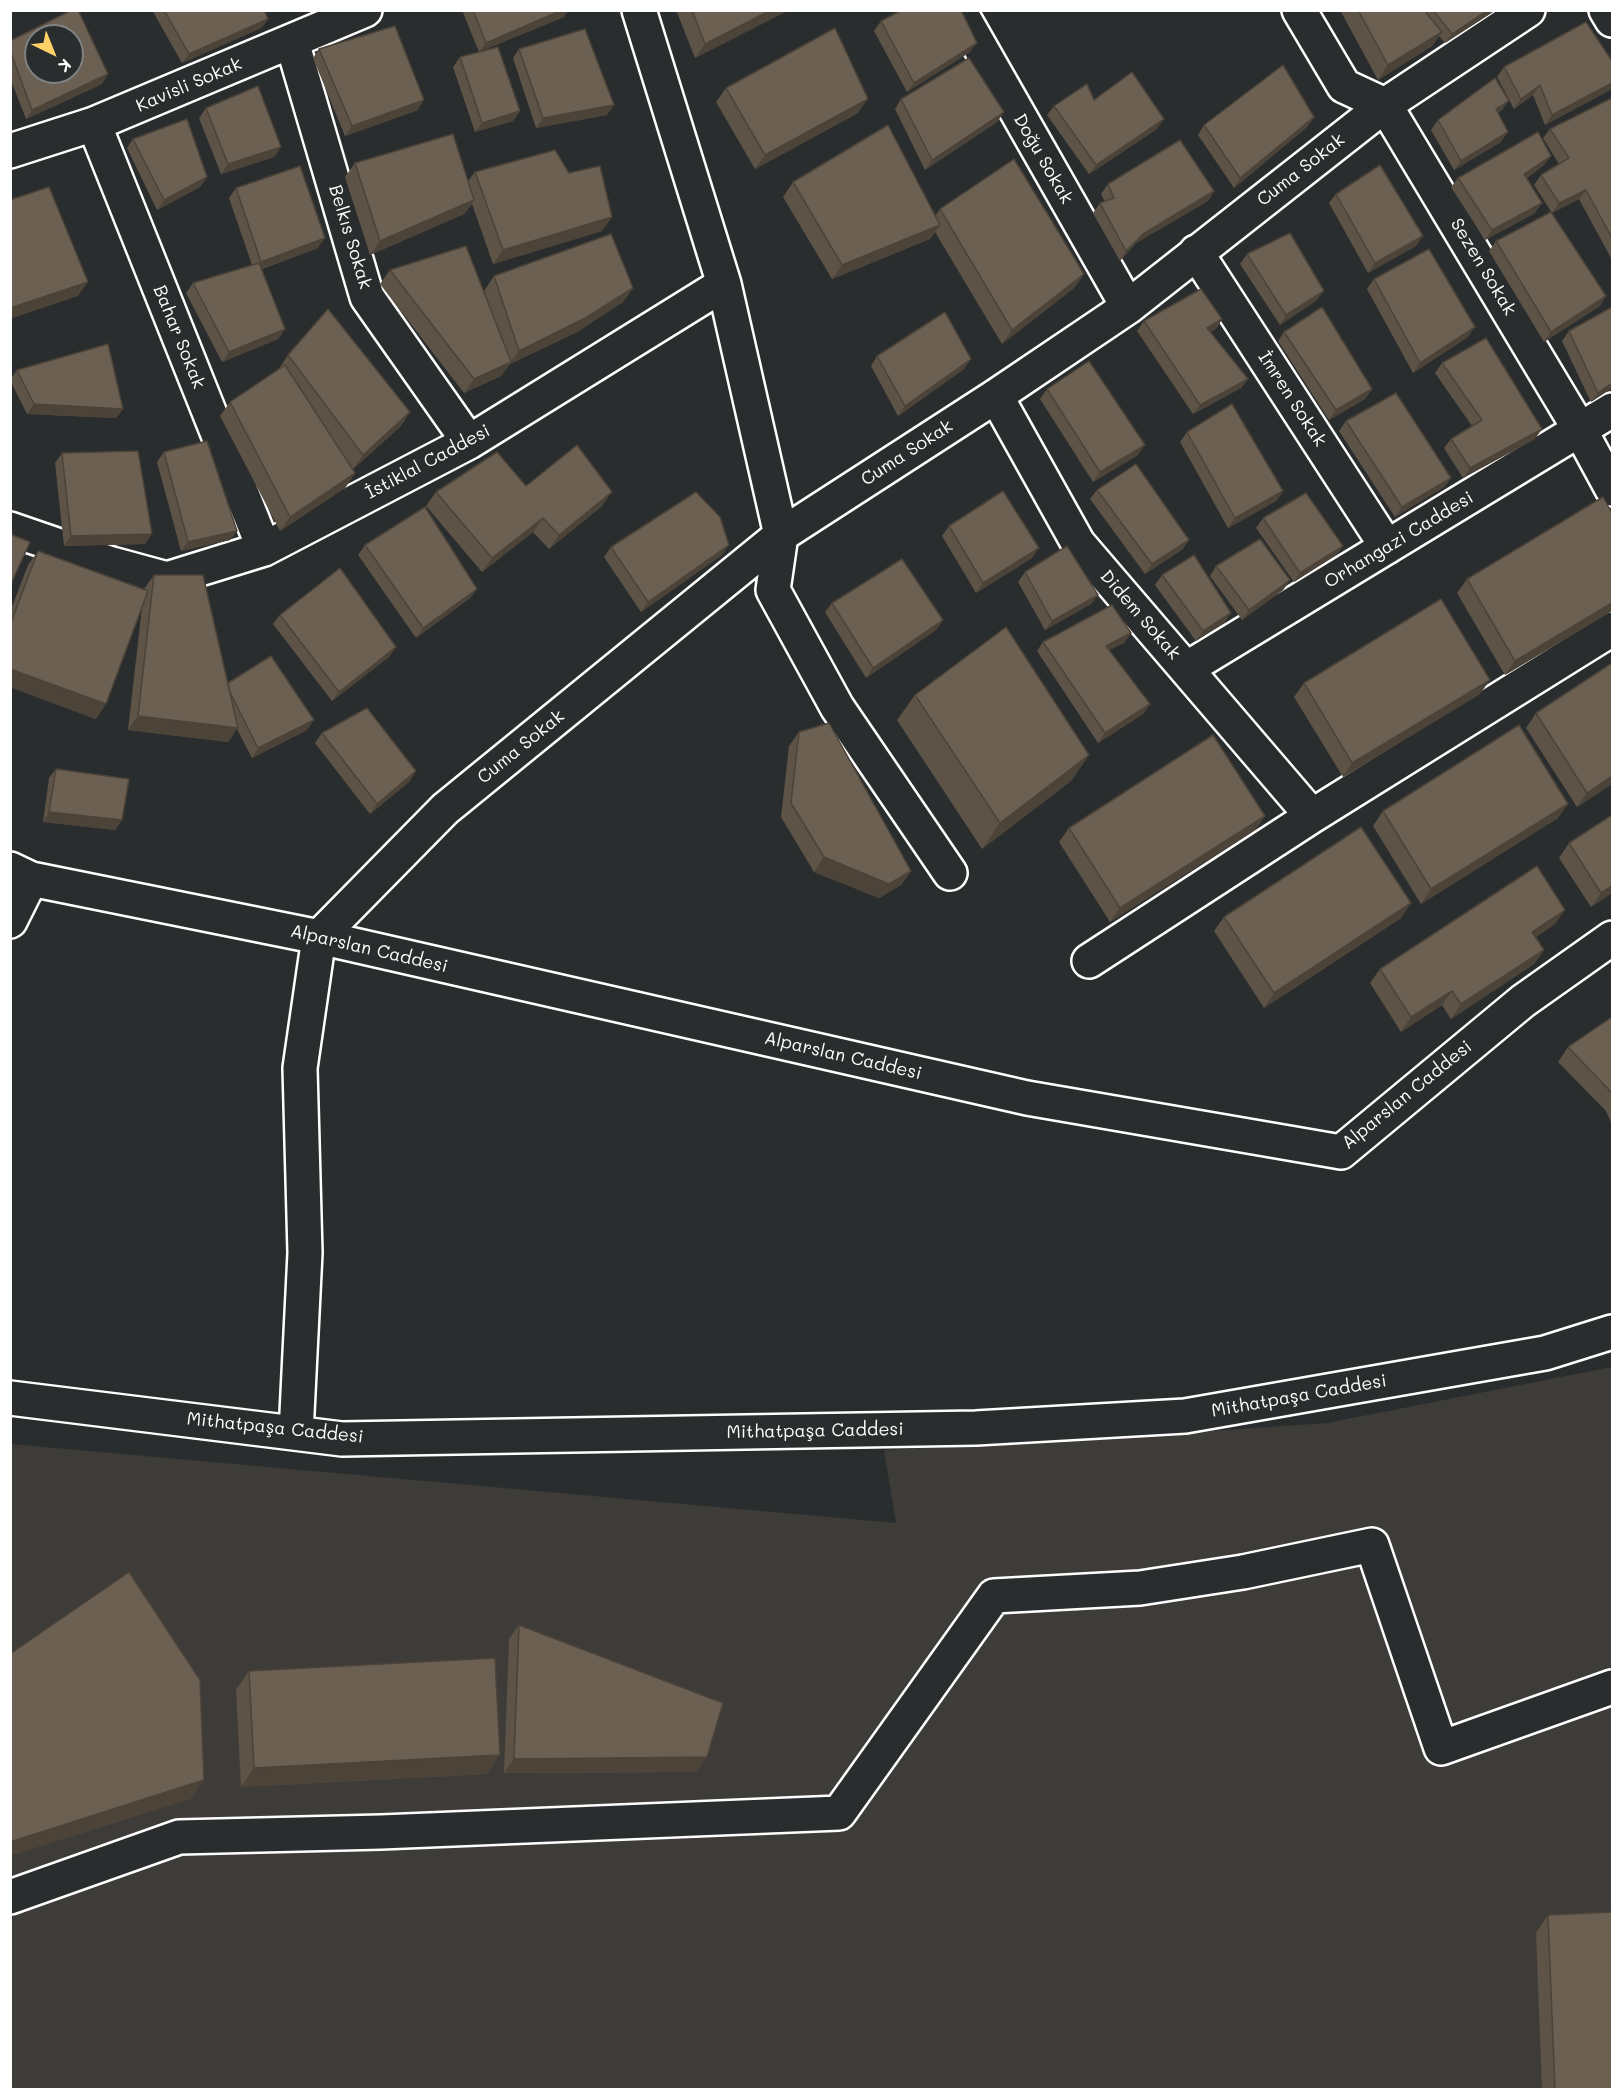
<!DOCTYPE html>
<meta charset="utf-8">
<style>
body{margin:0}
#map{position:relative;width:1623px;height:2100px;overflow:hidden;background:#2a2d2e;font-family:Mali,sans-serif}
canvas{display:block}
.frame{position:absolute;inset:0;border:12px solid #fff;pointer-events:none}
.north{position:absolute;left:24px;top:24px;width:60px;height:60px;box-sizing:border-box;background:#2a2d2e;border:2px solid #7f8182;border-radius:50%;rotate:137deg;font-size:16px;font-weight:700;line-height:24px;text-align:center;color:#fff}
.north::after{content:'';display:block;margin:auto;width:21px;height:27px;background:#ffd166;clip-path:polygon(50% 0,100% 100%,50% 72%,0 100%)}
</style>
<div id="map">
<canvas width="1623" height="2100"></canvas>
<div class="frame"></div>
<div class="north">K</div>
</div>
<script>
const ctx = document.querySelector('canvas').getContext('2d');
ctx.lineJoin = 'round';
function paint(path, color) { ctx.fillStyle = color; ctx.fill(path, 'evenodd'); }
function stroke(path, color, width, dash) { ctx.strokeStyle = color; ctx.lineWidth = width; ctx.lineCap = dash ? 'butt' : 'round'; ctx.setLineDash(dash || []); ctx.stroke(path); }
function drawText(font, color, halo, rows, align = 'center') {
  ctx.font = font + ' Mali,sans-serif'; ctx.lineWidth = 5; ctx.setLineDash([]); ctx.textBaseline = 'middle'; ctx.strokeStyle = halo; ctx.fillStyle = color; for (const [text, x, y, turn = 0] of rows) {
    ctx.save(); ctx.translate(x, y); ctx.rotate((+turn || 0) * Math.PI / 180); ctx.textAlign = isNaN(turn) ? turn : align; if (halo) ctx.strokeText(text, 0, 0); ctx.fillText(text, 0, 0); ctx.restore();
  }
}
paint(new Path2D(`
 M1612 1367V2089H11L10 1444 896 1523 884 1450 1049 1442 1327 1423Z`), '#3e3c39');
const minor = new Path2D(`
 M639 10 724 284 781 535 773 590 837 707 950 873
 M959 10 1128 307
 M1299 10 1344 86 1385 105 1580 430 1612 489
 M1606 10 1612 20
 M292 42 367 297 469 442
 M94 124 264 549
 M10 151 94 124 365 10
 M1196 252 1387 547
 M996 396 1078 543 1312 816
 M10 529 112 564 167 579 264 549 469 442 724 284
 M1186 669 1612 410
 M10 869 31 879 319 937 1027 1098 1341 1152 1523 1001 1612 938
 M10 921 31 879
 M1089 961 1312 816 1612 629
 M10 1398 342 1439 976 1428 1185 1416 1545 1353 1612 1332
 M296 1433 305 1253 300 1068 319 937 445 809 781 535 996 396 1128 307 1385 105 1528 10
 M10 1897 179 1837 381 1832 839 1813 994 1596 1140 1588 1243 1572 1372 1545 1441 1748 1612 1687`);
stroke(minor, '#fff', 38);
stroke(minor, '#2a2d2e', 33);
paint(new Path2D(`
 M152 10H264L268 19 261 28 182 63Z
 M462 10H568L564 17 481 51 520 111 513 121 475 132 453 67 460 57 479 52Z
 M676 10H789L695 58Z
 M1340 10H1496L1445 43 1439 36 1432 46 1378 80Z
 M881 21 970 52 907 92 874 31Z
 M10 41 102 84 26 119 10 78Z
 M319 49 418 110 345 136 313 58Z
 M519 49 607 115 536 128 513 58Z
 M1612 61V89L1545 125 1533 95 1514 109 1497 77 1504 67Z
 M726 88 858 113 755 169 716 102Z
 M1612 98V260L1579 199 1552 213 1534 185 1541 175 1559 164 1543 138 1550 129Z
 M901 99 1004 112 997 122 925 170 895 109Z
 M1094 100 1157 129 1089 174 1047 115 1054 106Z
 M206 108 281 147 274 157 221 174 199 118Z
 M1502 110 1498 113 1501 142 1454 170 1431 130 1438 120Z
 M1314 117 1307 127 1234 188 1198 135 1204 125Z
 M133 139 207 177 200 187 157 210 127 148Z
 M355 163 468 181 475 172 602 231 493 264 472 204 464 214 370 255 345 177Z
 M1544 165 1527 178 1535 213 1485 240 1451 187 1458 178Z
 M793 182 936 215 940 209 1084 274 1074 288 1002 344 935 232 930 239 832 279 783 197Z
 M1108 184 1214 191 1208 201 1136 243 1120 261 1093 213 1100 203 1105 202 1101 194Z
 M236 188 318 248 262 269 285 329 278 339 222 362 186 293 193 283 252 265 229 198Z
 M1336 194 1416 246 1368 273 1329 203Z
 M1496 241 1600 306 1544 342 1489 251Z
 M1247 254 1317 300 1280 325 1240 264Z
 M390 270 489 304 484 291 494 276 633 288 623 302 577 332 510 364 501 376 464 393 380 284Z
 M1374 279 1468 337 1413 373 1367 289Z
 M1612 307V388L1591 402 1562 341 1569 331Z
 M1222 319 1216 329 1210 332 1248 379 1241 388 1193 414 1137 331 1144 321Z
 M1284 332 1372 389 1365 399 1329 420 1278 341Z
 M288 355 410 412 400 427 353 469 347 461 355 473 345 488 280 531 220 416 230 402 278 370Z
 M877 356 971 359 964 369 898 416 871 366Z
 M1442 363 1535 439 1463 478 1444 448 1451 439 1472 426 1435 373Z
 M17 370 123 409 116 418 27 414 10 380Z
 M1047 389 1138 455 1093 482 1040 399Z
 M1346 421 1451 478 1444 487 1395 517 1339 431Z
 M1187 432 1283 491 1276 501 1228 528 1180 442Z
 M164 452 237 531 230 540 181 551 157 462Z
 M62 453 145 544 64 546 55 463Z
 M526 486 602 506 549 549 533 532 482 572 426 506 436 492Z
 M1097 490 1183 549 1145 574 1090 499Z
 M1263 518 1343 546 1336 555 1294 582 1256 528Z
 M949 526 1032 558 976 593 942 536Z
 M365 545 477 589 470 598 416 638 358 555Z
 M611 547 722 555 641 612 604 557Z
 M38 551 144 589 154 575 228 683 307 730 252 758 237 729 228 742 128 730 142 607 96 719 10 687V612L28 565Z
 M1216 566 1290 580 1283 590 1242 620 1210 576Z
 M1025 572 1098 595 1091 604 1045 630 1018 582Z
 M1162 575 1225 622 1196 641 1155 585Z
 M1467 579 1612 611 1505 675 1457 593Z
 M832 603 943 620 936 630 866 678 825 612Z
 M280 615 396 647 389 657 332 701 273 624Z
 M1131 633 1124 643 1109 650 1150 704 1143 714 1098 743 1037 651 1043 642Z
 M1304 683 1480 694 1343 777 1294 697Z
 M915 695 1089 755 1071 781 982 849 897 720Z
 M1536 713 1612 784 1577 807 1526 728Z
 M799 732 911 871 901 885 879 898 814 872 781 817 789 746Z
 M322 733 410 781 370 814 315 743Z
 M56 769 122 820 115 830 43 822 49 778Z
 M1383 811 1558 818 1421 904 1373 826Z
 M1265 816 1255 830 1110 922 1059 842 1069 828Z
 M1569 843 1612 893 1591 907 1559 858Z
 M1224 917 1401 918 1264 1008 1214 931Z
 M1555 924 1536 937 1544 950 1534 964 1451 1019 1442 1005 1401 1032 1370 983 1380 969Z
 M1612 1017V1125L1606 1111 1558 1062 1568 1047Z
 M519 1625 697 1772 504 1773 509 1639Z
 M249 1671 487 1774 241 1787 236 1690Z
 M1548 1915 1612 2090H1542L1536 1933Z`), '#5d5347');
paint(new Path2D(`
 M562 10H568L564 17 479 52 486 43Z
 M771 10H789L695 58 705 44Z
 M1488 10H1496L1445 43 1452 34Z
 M268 19 261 28 182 63 189 54Z
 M1442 32 1432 46 1378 80 1388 65Z
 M977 43 970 52 907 92 914 83Z
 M108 74 102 84 26 119 32 110Z
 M1612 83V89L1545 125 1552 115Z
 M1540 85 1533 95 1514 109 1521 99Z
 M868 99 858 113 755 169 765 155Z
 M424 100 418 110 345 136 352 126Z
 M1509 101 1502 110 1489 119 1496 109Z
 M614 105 607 115 536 128 543 118Z
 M520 111 513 121 475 132 482 123Z
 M1004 112 997 122 925 170 932 160Z
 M1314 117 1307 127 1234 188 1240 178Z
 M1164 119 1157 129 1089 174 1096 165Z
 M1508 132 1501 142 1454 170 1461 161Z
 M281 147 274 157 221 174 228 164Z
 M1551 156 1544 165 1518 184 1524 174Z
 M207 177 200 187 157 210 164 200Z
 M1586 190 1579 199 1552 213 1559 203Z
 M1214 191 1208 201 1136 243 1120 261 1126 251 1143 234Z
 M474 200 464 214 370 255 380 241Z
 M1542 203 1535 213 1485 240 1492 230Z
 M612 217 602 231 493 264 503 250Z
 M940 225 930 239 832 279 842 265Z
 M1423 236 1416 246 1368 273 1375 263Z
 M325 238 318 248 254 271 261 262Z
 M1084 274 1074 288 1002 344 1012 330Z
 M88 282 78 296 10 319V308Z
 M633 288 623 302 577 332 510 364 501 376 464 393 474 379 510 363 519 351Z
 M1324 291 1317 300 1280 325 1286 315Z
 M1606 296 1600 306 1544 342 1551 332Z
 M1222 319 1216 329 1201 338 1207 328Z
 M1475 327 1468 337 1413 373 1420 363Z
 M285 329 278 339 222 362 229 352Z
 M971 359 964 369 898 416 905 406Z
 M1248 379 1241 388 1193 414 1200 405Z
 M1612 383V388L1591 402 1598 393Z
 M1372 389 1365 399 1329 420 1336 410Z
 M34 404 123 409 116 418 27 414Z
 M410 412 400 427 353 469 363 455Z
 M1542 429 1535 439 1463 478 1470 468Z
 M1145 445 1138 455 1093 482 1100 472Z
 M355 473 345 488 280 531 290 517Z
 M1451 478 1444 487 1395 517 1402 507Z
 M1283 491 1276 501 1228 528 1235 518Z
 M612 492 602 506 549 549 559 535Z
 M543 518 533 532 482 572 492 558Z
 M237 531 230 540 181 551 188 542Z
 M152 534 145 544 64 546 71 536Z
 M1189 540 1183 549 1145 574 1152 564Z
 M729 545 722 555 641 612 648 602Z
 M1343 546 1336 555 1294 582 1300 573Z
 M1039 548 1032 558 976 593 983 583Z
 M1290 580 1283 590 1242 620 1249 610Z
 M477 589 470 598 416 638 423 628Z
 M1098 595 1091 604 1045 630 1052 621Z
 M1612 603V611L1505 675 1515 661Z
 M1231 613 1225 622 1196 641 1203 631Z
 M943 620 936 630 866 678 873 668Z
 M1131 633 1124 643 1099 655 1106 646Z
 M396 647 389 657 332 701 339 692Z
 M10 669 106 704 96 719 10 687Z
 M1490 680 1480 694 1343 777 1352 763Z
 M1150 704 1143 714 1098 743 1105 733Z
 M138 716 238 728 228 742 128 730Z
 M314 720 307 730 252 758 258 748Z
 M1089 755 1071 781 982 849 1000 823Z
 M416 771 410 781 370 814 377 804Z
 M1612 776V784L1577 807 1587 793Z
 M1568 804 1558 818 1421 904 1431 889Z
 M49 812 122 820 115 830 43 822Z
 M1265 816 1255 830 1110 922 1120 908Z
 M824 857 911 871 901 885 879 898 814 872Z
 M1612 886V893L1591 907 1601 893Z
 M1411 903 1401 918 1264 1008 1274 993Z
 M1565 910 1555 924 1522 946 1532 932Z
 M1544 950 1534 964 1451 1019 1461 1004Z
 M1452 991 1442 1005 1401 1032 1411 1017Z
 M500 1755 487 1774 241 1787 254 1768Z
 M707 1757 697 1772 504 1773 514 1759Z
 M204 1780 191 1799 10 1856V1842Z`), '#4c4339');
const building = new Path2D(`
 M72 10H78L108 74 32 110 10 50V41ZM36 36H72V72H36Z
 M164 10H264L268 19 189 54Z
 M473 10H562L486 43Z
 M692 10H771L705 44Z
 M902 10H961L977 43 914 83 881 21Z
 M1358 10H1424L1442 32 1388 65Z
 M1433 10H1488L1452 34Z
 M1586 22 1612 61V83L1552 115 1540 85 1521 99 1504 67Z
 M395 26 424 100 352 126 319 49Z
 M835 28 868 99 765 155 726 88Z
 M585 29 614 105 543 118 519 49Z
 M498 47 520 111 482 123 460 57Z
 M969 58 1004 112 932 160 901 99Z
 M1283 65 1314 117 1240 178 1204 125Z
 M1132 72 1164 119 1096 165 1054 106 1087 84 1094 100Z
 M1495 78 1509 101 1496 109 1508 132 1461 161 1438 120Z
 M258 86 281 147 228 164 206 108Z
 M1612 98V238L1586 190 1559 203 1541 175 1569 158 1550 129Z
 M187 119 207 177 164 200 133 139Z
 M888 125 940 225 842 265 793 182Z
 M1538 132 1551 156 1524 174 1542 203 1492 230 1458 178Z
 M453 134 474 200 380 241 355 163Z
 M1180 140 1214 191 1143 234 1126 251 1100 203 1114 198 1108 184Z
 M555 150 569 173 600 166 612 217 503 250 475 172Z
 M1014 159 1084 274 1012 330 940 209Z
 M1380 165 1423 236 1375 263 1336 194Z
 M300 166 325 238 261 262 236 188Z
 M49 187 88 282 10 308V200Z
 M1551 212 1606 296 1551 332 1496 241Z
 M1290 233 1324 291 1286 315 1247 254Z
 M611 234 633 288 587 317 519 351 494 276Z
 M466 246 511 362 474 379 390 270Z
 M1429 249 1475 327 1420 363 1374 279Z
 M259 263 285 329 229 352 193 283Z
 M1201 289 1222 319 1207 328 1248 379 1200 405 1144 321Z
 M1322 307 1372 389 1336 410 1284 332Z
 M1612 307V383L1598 393 1569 331Z
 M328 309 410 412 363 455 288 355Z
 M945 312 971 359 905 406 877 356Z
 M1486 338 1542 429 1470 468 1451 439 1482 420 1442 363Z
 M108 344 123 409 34 404 17 370Z
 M1089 361 1145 445 1100 472 1047 389Z
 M285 365 355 473 290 517 230 402Z
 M1396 393 1451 478 1402 507 1346 421Z
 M1232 404 1283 491 1235 518 1187 432Z
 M207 441 237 531 188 542 164 452Z
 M577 445 612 492 559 535 543 518 492 558 436 492 497 452 526 486Z
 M138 451 152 534 71 536 62 453Z
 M1136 464 1189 540 1152 564 1097 490Z
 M1003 491 1039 548 983 583 949 526Z
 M696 492 720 517 729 545 648 602 611 547Z
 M1306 493 1343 546 1300 573 1263 518Z
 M1603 497 1612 513V603L1515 661 1467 579Z
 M425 507 477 589 423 628 365 545Z
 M10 534 30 542 10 586Z
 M1260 539 1290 580 1249 610 1216 566Z
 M1067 546 1098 595 1052 621 1025 572Z
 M38 551 148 591 106 704 10 669V625Z
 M1194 555 1231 613 1203 631 1162 575Z
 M902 559 943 620 873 668 832 603Z
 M340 568 396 647 339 692 280 615Z
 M154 575H203L238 728 138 716Z
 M1441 599 1490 680 1352 763 1304 683Z
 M1112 605 1131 633 1106 646 1150 704 1105 733 1043 642Z
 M1006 627 1089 755 1000 823 915 695Z
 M271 656 314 720 258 748 230 692 228 683Z
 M1612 663V776L1587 793 1536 713Z
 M367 708 416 771 377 804 322 733Z
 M829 723 911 871 889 884 824 857 791 803 799 732Z
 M1519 725 1568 804 1431 889 1383 811Z
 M1213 735 1265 816 1120 908 1069 828Z
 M56 769 129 779 122 820 49 812Z
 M1612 815V886L1601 893 1569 843Z
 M1361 827 1411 903 1274 993 1224 917Z
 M1537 866 1565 910 1532 932 1544 950 1461 1004 1452 991 1411 1017 1380 969Z
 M1612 1017V1093L1568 1047Z
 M129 1572 200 1680 204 1780 10 1842V1654Z
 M519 1625 723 1703 707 1757 514 1759Z
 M495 1658 500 1755 254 1768 249 1671Z
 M1612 1912V2090H1555L1548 1915Z`);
paint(building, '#6c6052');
stroke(building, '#4c4339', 1.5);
drawText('18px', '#fff', '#2a2d2e', [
 ["Kavisli Sokak",189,85,-23],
 ["Doğu Sokak",1043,159,60],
 ["Cuma Sokak",1301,170,-38],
 ["Belkıs Sokak",350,237,73],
 ["Sezen Sokak",1483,267,59],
 ["Bahar Sokak",179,337,68],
 ["İmren Sokak",1292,399,57],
 ["Cuma Sokak",907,453,-33],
 ["İstiklal Caddesi",428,462,-28],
 ["Orhangazi Caddesi",1399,540,-31],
 ["Didem Sokak",1140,615,49],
 ["Cuma Sokak",521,747,-39],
 ["Alparslan Caddesi",369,949,13],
 ["Alparslan Caddesi",843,1056,13],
 ["Alparslan Caddesi",1407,1095,-39],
 ["Mithatpaşa Caddesi",1299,1396,-10],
 ["Mithatpaşa Caddesi",275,1428,6],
 ["Mithatpaşa Caddesi",815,1431,-1]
]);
</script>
